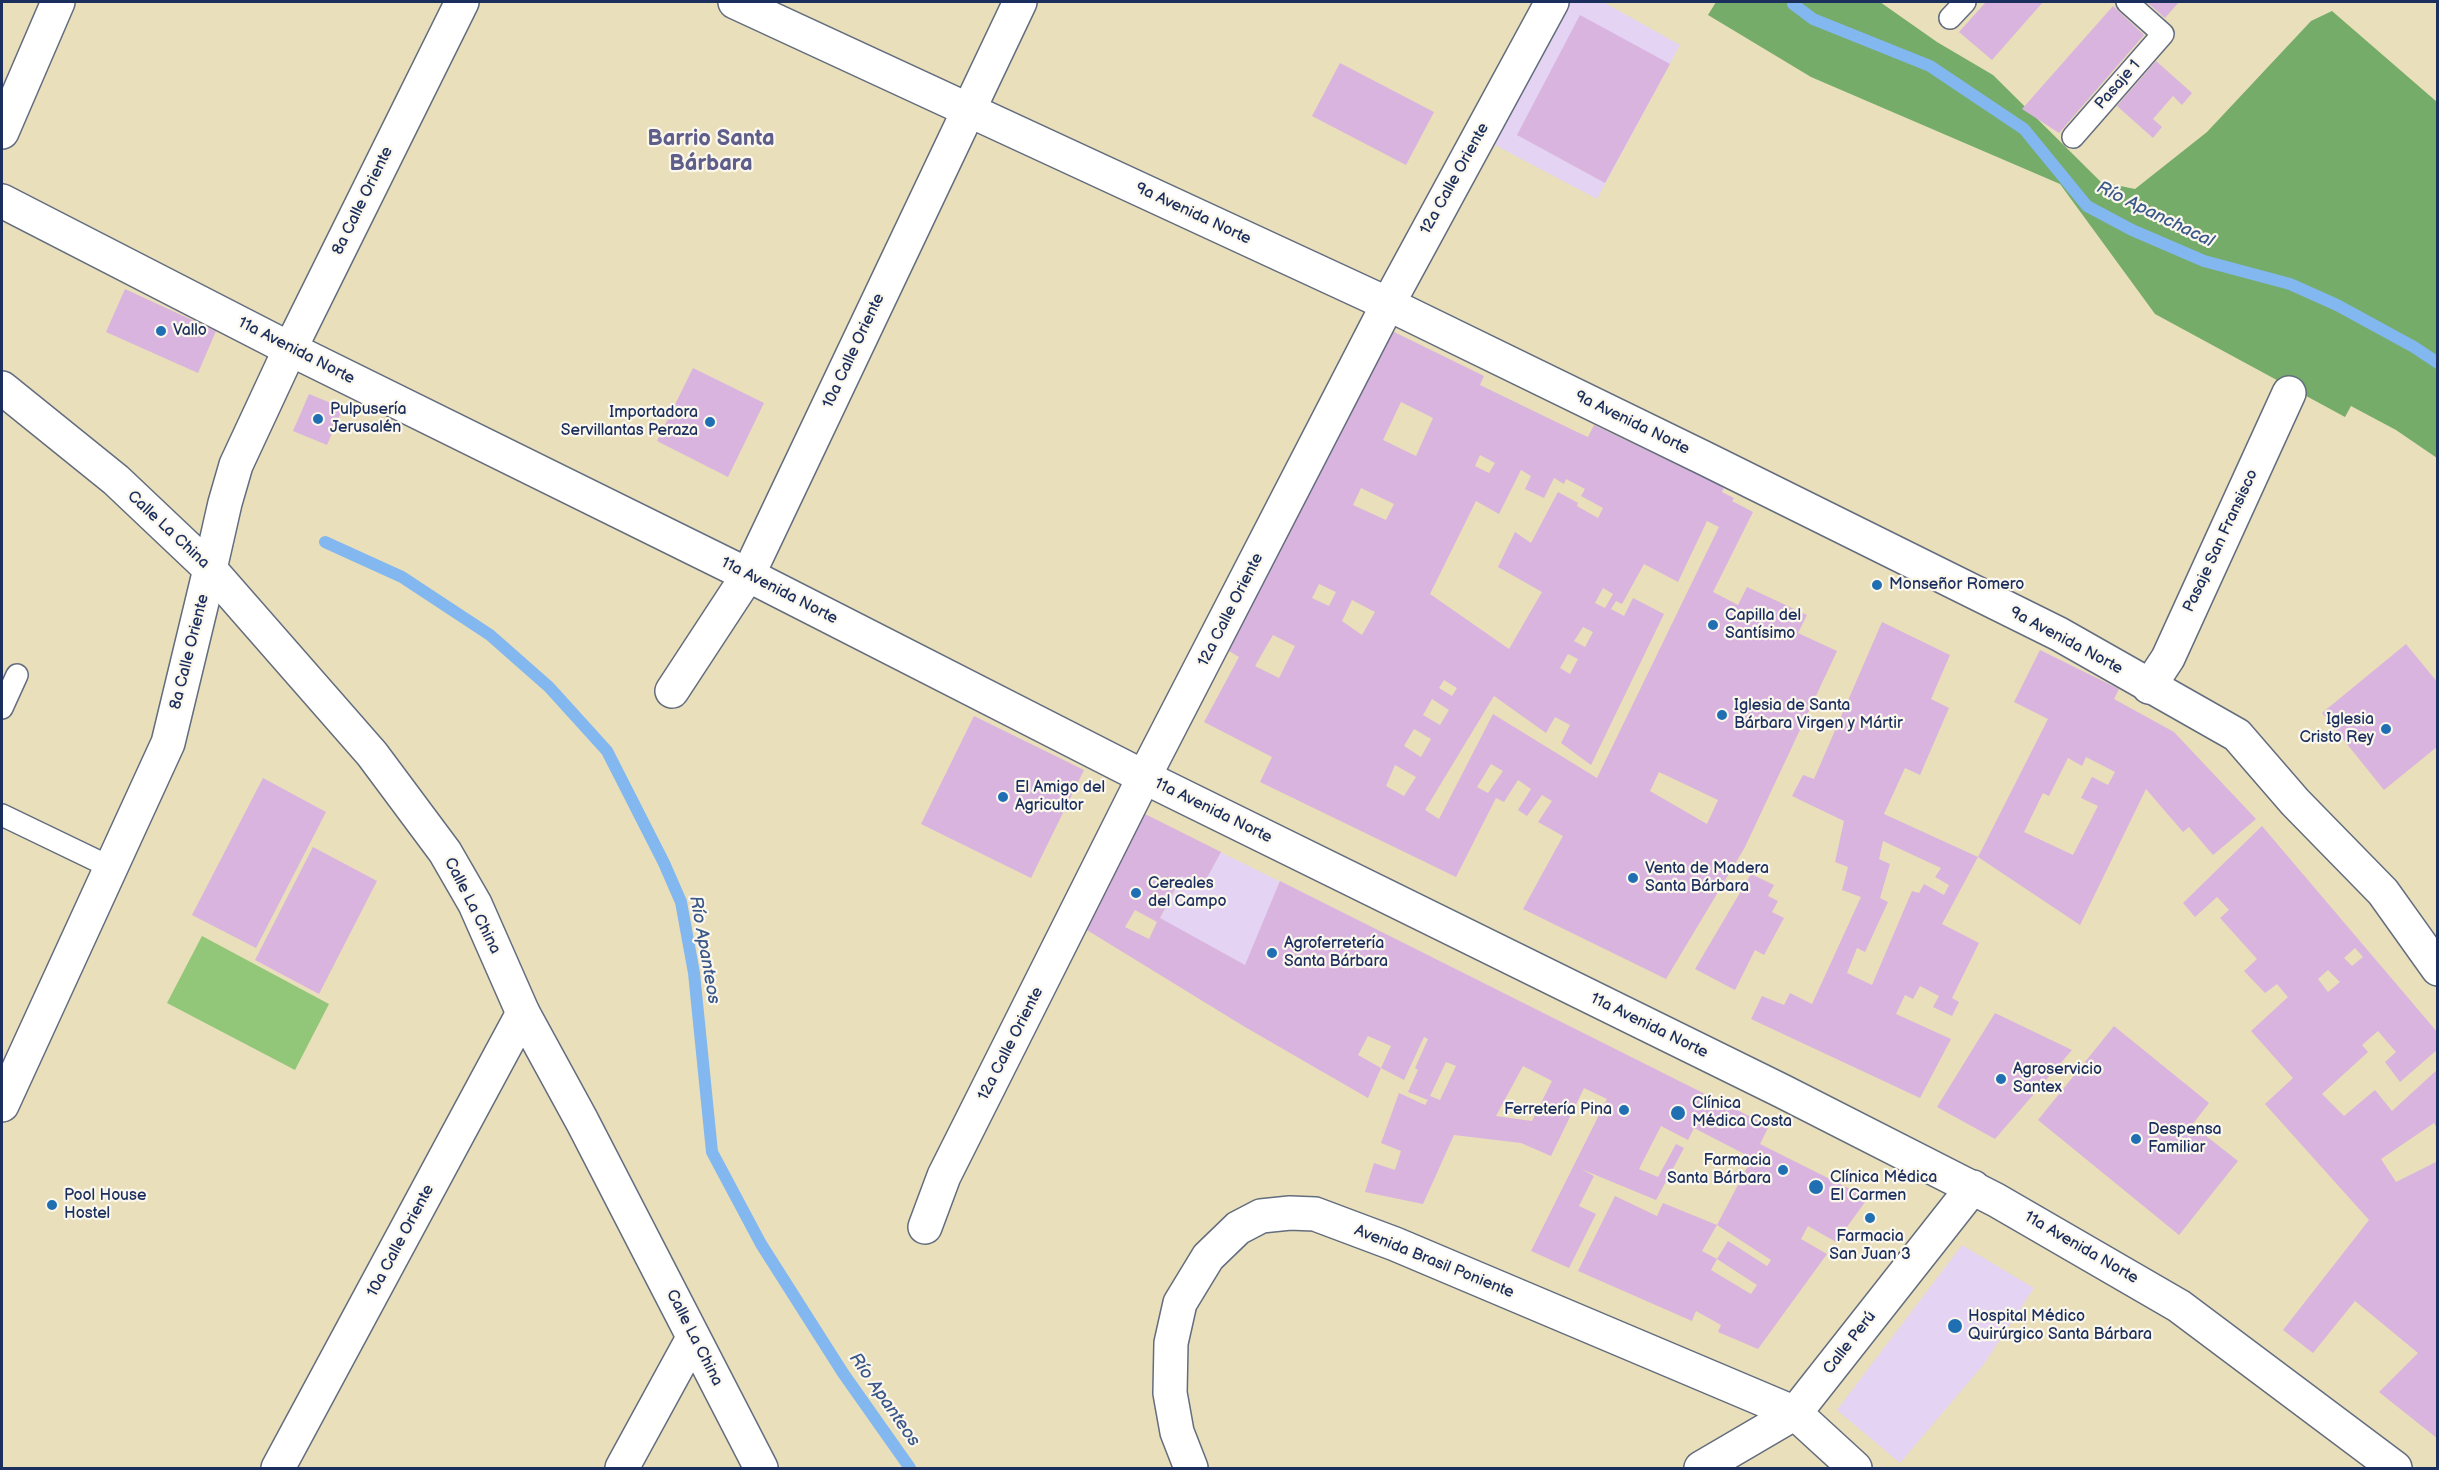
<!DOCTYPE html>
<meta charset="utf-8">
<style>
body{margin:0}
#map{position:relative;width:2439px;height:1470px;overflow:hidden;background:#e9dfba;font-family:"Balsamiq Sans",sans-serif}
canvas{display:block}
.frame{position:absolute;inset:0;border:3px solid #1b2f5e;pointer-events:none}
</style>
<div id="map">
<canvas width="2439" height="1470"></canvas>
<div class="frame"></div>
</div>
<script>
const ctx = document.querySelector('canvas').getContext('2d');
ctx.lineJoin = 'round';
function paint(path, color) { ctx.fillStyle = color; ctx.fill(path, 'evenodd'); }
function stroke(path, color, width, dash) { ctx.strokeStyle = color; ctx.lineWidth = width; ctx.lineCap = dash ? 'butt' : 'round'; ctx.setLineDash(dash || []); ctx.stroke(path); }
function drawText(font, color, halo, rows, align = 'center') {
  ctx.font = font + ' "Balsamiq Sans",sans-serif'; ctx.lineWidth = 4.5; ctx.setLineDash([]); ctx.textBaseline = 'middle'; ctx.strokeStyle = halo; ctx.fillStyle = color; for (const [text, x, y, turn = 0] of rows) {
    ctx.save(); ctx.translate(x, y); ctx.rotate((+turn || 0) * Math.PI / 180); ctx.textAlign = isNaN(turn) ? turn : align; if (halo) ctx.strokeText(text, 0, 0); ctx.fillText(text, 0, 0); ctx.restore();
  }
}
paint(new Path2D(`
 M1569 2H1603L1680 45 1597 199 1493 144Z
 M1200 842 1301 892 1324 1073 1138 961Z
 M1962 1245 2034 1288 1984 1364 1900 1463 1837 1410Z`), '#e4d3f2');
paint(new Path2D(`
 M202 936 329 1004 295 1070 167 1003Z`), '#92c779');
paint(new Path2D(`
 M1716 2H1880L1937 42 1993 75 2101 182 2135 189 2207 132 2311 21 2332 11 2437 102V458L2396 430 2351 406 2345 417 2155 314 2060 184 1811 77 1708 15Z`), '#75ac69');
stroke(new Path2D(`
 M1793 4 1813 19 1930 66 2024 129 2087 206 2132 230 2204 261 2290 284 2337 305 2414 347 2438 363
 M325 542 402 577 490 635 549 687 607 751 664 863 681 902 694 973 712 1152 761 1244 843 1373 910 1468`), '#82b7f0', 12);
paint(new Path2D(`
 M1986 2H2043L1992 60 1959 32Z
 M2147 2H2179L2165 18Z
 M2113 6 2144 35 2059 133 2022 109Z
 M1580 15 1670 64 1605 183 1517 135Z
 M2156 61 2192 93 2182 105 2173 96 2153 119 2162 127 2153 138 2117 106Z
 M1340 63 1434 112 1406 165 1312 116Z
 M125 289 216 331 198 373 106 332Z
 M1388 329 1484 376 1480 385 1577 432 1588 437 1594 425 1724 487 1722 492 1734 498 1732 501 1753 512 1713 592 1738 605 1747 587 1807 615 1798 633 1837 651 1745 847 1666 979 1523 909 1563 836 1538 822 1552 801 1542 795 1527 816 1518 810 1531 789 1518 780 1504 802 1496 798 1456 877 1260 782 1272 757 1204 722 1239 657 1229 651ZM1401 402 1433 418 1416 456 1383 440ZM1480 455 1495 463 1489 473 1475 466ZM1521 470 1531 476 1525 489 1544 498 1554 478 1564 484 1566 479 1585 489 1581 496 1603 508 1598 518 1577 506 1578 503 1558 492 1531 543 1515 532 1498 567 1542 592 1509 649 1430 594 1476 501 1499 514ZM1361 488 1394 504 1386 520 1353 505ZM1707 521 1719 527 1597 778 1493 714 1439 819 1425 810 1494 696 1546 733 1555 717 1570 725 1561 743 1591 765 1664 614 1633 598 1624 616 1611 609 1616 601 1622 604 1644 564 1678 582ZM1319 584 1336 592 1329 606 1312 598ZM1603 588 1613 594 1605 608 1595 603ZM1352 600 1375 612 1362 635 1342 621ZM1583 627 1593 632 1585 647 1574 641ZM1273 635 1295 646 1279 678 1255 666ZM1568 654 1578 659 1570 674 1560 668ZM1444 680 1457 688 1452 696 1439 688ZM1432 699 1449 710 1440 725 1423 715ZM1414 729 1431 739 1421 757 1404 746ZM1491 764 1503 771 1488 793 1477 787ZM1395 765 1416 777 1404 796 1386 786ZM1659 772 1718 800 1707 824 1650 791Z
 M693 368 764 403 728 477 657 441Z
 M309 394 343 408 327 445 293 431Z
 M1882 622 1950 655 1931 699 1949 708 1920 775 1905 768 1884 814 1978 857 1942 924 1979 943 1952 998 1959 1002 1952 1016 1933 1007 1939 996 1920 986 1913 999 1905 995 1896 1014 1951 1039 1920 1098 1751 1019 1762 996 1784 1005 1790 993 1812 1004 1861 897 1842 890 1848 867 1835 862 1844 821 1792 796 1803 775 1814 779ZM1883 841 1941 868 1935 877 1949 885 1944 895 1924 884 1919 893 1912 891 1872 985 1847 973 1857 948 1865 952 1888 902 1880 898 1890 864 1879 859Z
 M2406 644 2438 683V746L2384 790 2322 713Z
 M2040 650 2119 689 2114 699 2174 732 2256 819 2213 855 2189 827 2183 832 2146 789 2080 925 1978 857 2048 719 2014 702ZM2086 757 2115 772 2108 785 2092 777 2081 798 2098 806 2073 855 2024 832 2043 793 2049 796 2068 758 2082 766Z
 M974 716 1084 770 1031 878 921 824Z
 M263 778 326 812 256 948 192 915Z
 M1139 811 1221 852 1202 887 1182 876 1160 918 1245 965 1280 881 1769 1126 1760 1144 1868 1198 1836 1242 1808 1226 1801 1239 1827 1254 1758 1349 1718 1332 1721 1325 1696 1311 1692 1321 1578 1271 1615 1196 1657 1216 1663 1203 1717 1225 1702 1251 1717 1259 1711 1270 1751 1294 1757 1285 1717 1259 1728 1241 1767 1266 1771 1260 1717 1225 1752 1158 1694 1128 1688 1140 1661 1126 1639 1169 1658 1177 1676 1144 1684 1148 1656 1200 1581 1169 1594 1176 1579 1206 1596 1214 1569 1268 1531 1251 1607 1099 1584 1088 1551 1156 1521 1143 1454 1135 1423 1204 1365 1192 1374 1163 1395 1170 1401 1151 1381 1143 1399 1093 1425 1105 1428 1100 1408 1092 1418 1070 1415 1068 1428 1039 1424 1037 1404 1080 1381 1068 1391 1046 1368 1036 1358 1055 1381 1068 1368 1098 1245 1027 1082 927ZM1135 910 1157 922 1149 939 1125 927ZM1446 1062 1456 1066 1440 1100 1430 1096ZM1523 1066 1552 1081 1532 1121 1496 1116Z
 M2262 826 2438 1033V1049L2400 1082 2385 1062 2396 1052 2378 1031 2362 1045 2368 1052 2322 1094 2344 1116 2375 1090 2392 1111 2438 1069V1130L2434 1123 2381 1159 2396 1182 2438 1161V1439L2379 1392 2418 1353 2355 1301 2313 1353 2283 1330 2369 1220 2265 1104 2293 1078 2251 1031 2288 997 2277 984 2265 993 2244 971 2257 959 2220 918 2229 910 2217 897 2195 917 2183 903ZM2355 948 2363 957 2352 966 2344 958ZM2328 970 2340 982 2328 992 2318 979Z
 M313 847 377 881 319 994 255 960Z
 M1751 874 1774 885 1768 896 1778 901 1772 912 1784 918 1764 955 1755 950 1735 990 1695 969Z
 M1995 1013 2072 1050 1995 1139 1937 1107Z
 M2114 1026 2209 1103 2192 1125 2238 1161 2179 1235 2038 1120Z`), '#d9b4de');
const lane = new Path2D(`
 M1950 18 1965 2
 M2073 137 2163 34 2127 2
 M2 708 17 675
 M2 815 110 867`);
const street = new Path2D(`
 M2149 687 2168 658 2289 393
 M672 691 748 575 1020 2
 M2 1105 168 743 210 569
 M925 1227 944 1176 1144 777 1388 304 1552 2
 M278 1468 523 1013
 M622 1468 693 1338
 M1191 1468 1177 1432 1170 1393 1171 1343 1180 1303 1208 1257 1238 1228 1261 1216 1290 1213 1315 1214 1395 1244 1795 1413 1855 1468
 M1701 1468 1795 1413 1973 1187`);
const secondary = new Path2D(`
 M2 132 58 2
 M2 388 116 480 210 569 372 754 445 852 475 904 523 1013 582 1121 761 1468
 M210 569 225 503 236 465 290 349 462 2`);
const primary = new Path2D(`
 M735 2 1388 304 1706 459 2059 634 2237 735 2295 802 2383 892 2438 969
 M2 201 290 349 748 575 1144 777 1782 1091 1996 1200 2179 1306 2395 1468`);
stroke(lane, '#636d7e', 24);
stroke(street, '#636d7e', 36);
stroke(secondary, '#636d7e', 36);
stroke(primary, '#636d7e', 36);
stroke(lane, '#fff', 21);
stroke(street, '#fff', 33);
stroke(secondary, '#fff', 33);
stroke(primary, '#fff', 33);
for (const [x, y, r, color] of [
 [161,331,6,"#1f6fb2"],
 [318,419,6,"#1f6fb2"],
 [710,422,6,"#1f6fb2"],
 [1877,585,6,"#1f6fb2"],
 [1713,625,6,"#1f6fb2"],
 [1722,715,6,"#1f6fb2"],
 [2386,729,6,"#1f6fb2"],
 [1003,797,6,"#1f6fb2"],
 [1633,878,6,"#1f6fb2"],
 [1136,893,6,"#1f6fb2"],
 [1272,953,6,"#1f6fb2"],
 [2001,1079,6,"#1f6fb2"],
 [1624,1110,6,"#1f6fb2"],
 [1678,1113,8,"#1f6fb2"],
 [2136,1139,6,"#1f6fb2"],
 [1783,1170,6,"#1f6fb2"],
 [1816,1187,8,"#1f6fb2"],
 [52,1205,6,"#1f6fb2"],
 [1870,1218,6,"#1f6fb2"],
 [1955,1326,8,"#1f6fb2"]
]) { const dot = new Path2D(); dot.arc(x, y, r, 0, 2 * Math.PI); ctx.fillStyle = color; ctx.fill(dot); stroke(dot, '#fbf7ec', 2); }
drawText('16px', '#1b2f5e', '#fbf7ec', [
 ["Pasaje 1",2118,85,-49],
 ["12a Calle Oriente",1455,179,-61],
 ["8a Calle Oriente",363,201,-64],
 ["9a Avenida Norte",1193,214,25],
 ["11a Avenida Norte",296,351,27],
 ["10a Calle Oriente",854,351,-65],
 ["9a Avenida Norte",1632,423,26],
 ["Calle La China",168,530,43],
 ["Pasaje San Fransisco",2221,541,-65],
 ["11a Avenida Norte",779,591,27],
 ["12a Calle Oriente",1231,610,-63],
 ["9a Avenida Norte",2066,641,28],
 ["8a Calle Oriente",190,652,-76],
 ["11a Avenida Norte",1213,811,26],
 ["Calle La China",472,906,63],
 ["11a Avenida Norte",1649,1026,26],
 ["12a Calle Oriente",1011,1044,-63],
 ["10a Calle Oriente",401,1241,-62],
 ["11a Avenida Norte",2081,1248,30],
 ["Avenida Brasil Poniente",1434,1262,22],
 ["Calle La China",694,1338,63],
 ["Calle Perú",1850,1343,-52]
]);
drawText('16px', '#1b2f5e', '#fbf7ec', [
 ["Vallo",173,331],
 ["Pulpusería",330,410],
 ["Jerusalén",330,428],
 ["Importadora",698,413,"right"],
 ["Servillantas Peraza",698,431,"right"],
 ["Monseñor Romero",1889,585],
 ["Capilla del",1725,616],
 ["Santísimo",1725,634],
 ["Iglesia de Santa",1734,706],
 ["Bárbara Virgen y Mártir",1734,724],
 ["Iglesia",2374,720,"right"],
 ["Cristo Rey",2374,738,"right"],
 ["El Amigo del",1015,788],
 ["Agricultor",1015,806],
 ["Venta de Madera",1645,869],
 ["Santa Bárbara",1645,887],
 ["Cereales",1148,884],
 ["del Campo",1148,902],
 ["Agroferretería",1284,944],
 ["Santa Bárbara",1284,962],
 ["Agroservicio",2013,1070],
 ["Santex",2013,1088],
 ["Clínica",1692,1104],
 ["Médica Costa",1692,1122],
 ["Ferretería Pina",1612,1110,"right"],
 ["Despensa",2148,1130],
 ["Familiar",2148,1148],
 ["Farmacia",1771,1161,"right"],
 ["Santa Bárbara",1771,1179,"right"],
 ["Clínica Médica",1830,1178],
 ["El Carmen",1830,1196],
 ["Pool House",64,1196],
 ["Hostel",64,1214],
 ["Farmacia",1870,1237,"center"],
 ["San Juan 3",1870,1255,"center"],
 ["Hospital Médico",1968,1317],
 ["Quirúrgico Santa Bárbara",1968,1335]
], 'left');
drawText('italic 18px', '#3a588a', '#fbf7ec', [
 ["Río Apanchacal",2155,215,26],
 ["Río Apanteos",704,950,80],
 ["Río Apanteos",884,1400,55]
]);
drawText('bold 22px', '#5e5e8b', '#fbf7ec', [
 ["Barrio Santa",711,139],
 ["Bárbara",711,164]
]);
</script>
